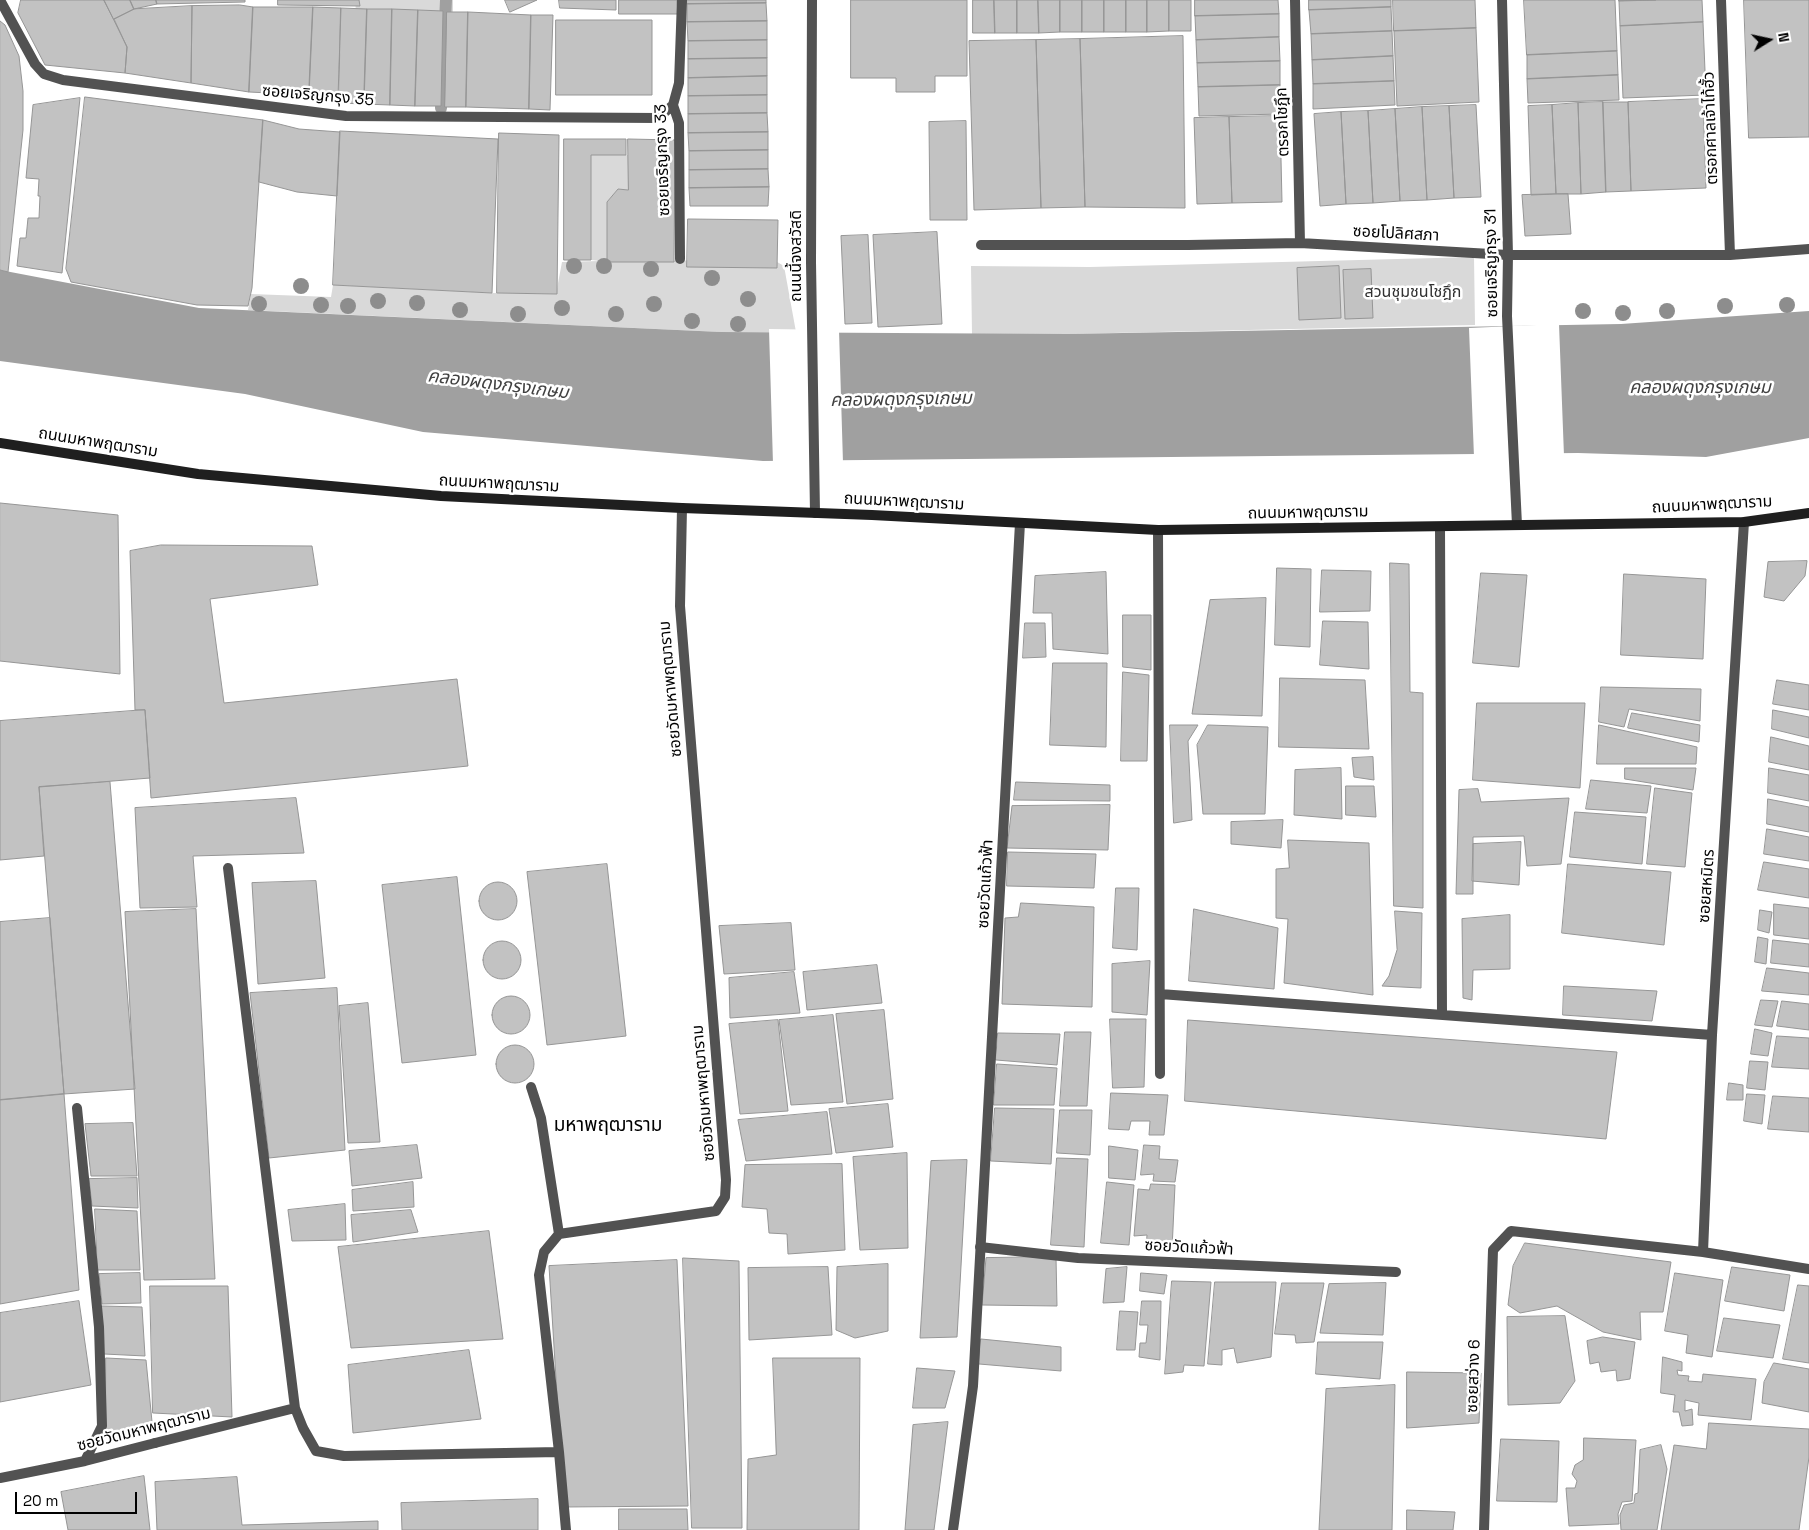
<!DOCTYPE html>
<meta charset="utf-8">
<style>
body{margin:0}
#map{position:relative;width:1809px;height:1530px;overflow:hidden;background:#fff;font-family:"Space Grotesk",sans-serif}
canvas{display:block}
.north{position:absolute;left:1744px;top:15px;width:50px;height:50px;-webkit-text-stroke:4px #fff;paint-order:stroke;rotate:80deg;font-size:14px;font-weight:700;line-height:20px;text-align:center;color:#000}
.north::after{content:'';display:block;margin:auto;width:18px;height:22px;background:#000;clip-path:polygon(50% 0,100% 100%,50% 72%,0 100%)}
.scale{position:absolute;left:15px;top:1492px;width:122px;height:22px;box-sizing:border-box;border:2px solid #000;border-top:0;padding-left:6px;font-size:15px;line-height:18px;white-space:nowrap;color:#000;-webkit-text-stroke:4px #fff;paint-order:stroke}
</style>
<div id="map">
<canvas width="1809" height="1530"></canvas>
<div class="north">N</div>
<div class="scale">20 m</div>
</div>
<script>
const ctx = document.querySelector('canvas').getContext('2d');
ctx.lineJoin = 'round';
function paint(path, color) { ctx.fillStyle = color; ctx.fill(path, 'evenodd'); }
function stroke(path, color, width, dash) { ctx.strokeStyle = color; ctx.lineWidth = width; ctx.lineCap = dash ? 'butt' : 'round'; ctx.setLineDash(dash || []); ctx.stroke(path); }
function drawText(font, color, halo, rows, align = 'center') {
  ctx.font = font + ' "Space Grotesk","Noto Sans Thai",sans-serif'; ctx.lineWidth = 5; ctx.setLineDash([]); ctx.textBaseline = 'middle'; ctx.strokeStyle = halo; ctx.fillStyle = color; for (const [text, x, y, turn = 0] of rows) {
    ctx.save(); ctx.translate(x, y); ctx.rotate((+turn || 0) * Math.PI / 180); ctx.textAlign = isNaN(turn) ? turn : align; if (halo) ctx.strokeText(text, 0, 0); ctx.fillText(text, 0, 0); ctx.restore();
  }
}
paint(new Path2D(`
 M355 0H453V18L356 12Z
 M591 155H628V190L618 189 607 202V262L772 259 784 266 796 332H721L248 310 251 294 331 297 333 285 492 293 556 294 562 262 600 261 591 260Z
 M1474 257 1475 325 1067 334H972L971 266 1090 267Z`), '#d9d9d9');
paint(new Path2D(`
 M0 270 199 308 721 332 1067 334 1621 324 1809 311V438L1706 457 1578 453 763 461 423 432 245 394 0 361Z`), '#a0a0a0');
paint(new Path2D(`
 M1559 324 1564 456 1474 457 1469 328Z
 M769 329 839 330 843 463 773 464Z`), '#fff');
stroke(new Path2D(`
 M441 108 446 0`), '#a0a0a0', 12);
const building = new Path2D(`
 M21 0H104L127 47 125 73 45 65 18 13Z
 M104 0H130L134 9 114 19Z
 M130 0H156L157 4 134 9Z
 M156 0H245V2L157 4Z
 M278 0H359L360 6 278 5Z
 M505 0H537L510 12Z
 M559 0H616V10L560 8Z
 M619 0H677L678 14H619Z
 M687 0H766V3L687 4Z
 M851 0H967V76H935V92H896V78H851Z
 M973 0H994L995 33H973Z
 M994 0H1017V33H995Z
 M1017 0H1038L1039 33H1017Z
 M1038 0H1060V32L1039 33Z
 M1060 0H1082V32H1060Z
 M1082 0H1104V32H1082Z
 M1104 0H1126V32H1104Z
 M1126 0H1147V32H1126Z
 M1147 0H1169V31L1147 32Z
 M1169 0H1191V31H1169Z
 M1195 0H1278L1279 14 1195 16Z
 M1309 0H1391V7L1309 10Z
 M1393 0H1475L1476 28 1394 31Z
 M1524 0H1615L1617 51 1527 55Z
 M1619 0H1656L1619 1Z
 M1656 0H1702L1703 22 1620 26 1619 1Z
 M1744 0H1809V137L1749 138Z
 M766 3 767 21 687 22V4Z
 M240 5 253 7 249 92 191 83 192 6Z
 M192 6 191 83 125 73 127 47 114 19 134 9Z
 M253 7H313L309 95 249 92Z
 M313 7 341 8 338 97 309 95Z
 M1391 7 1392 31 1311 34 1309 10Z
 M341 8 367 9 364 104 339 103Z
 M367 9H392L390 105 364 104Z
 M392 9 418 10 415 106 390 105Z
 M418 10 443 11 441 106H415Z
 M447 12H468L466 107H445Z
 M468 12 531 15 529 109 466 107Z
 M1279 14V37L1196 40 1195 16Z
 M531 15H553L550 110 529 109Z
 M556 20H652V95H556Z
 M0 21 5 25 19 56 23 91V130L8 272 0 270Z
 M767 21V40L688 41 687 22Z
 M1703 22 1706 95 1623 98 1620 26Z
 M1476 28 1479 102 1397 106 1394 31Z
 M1392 31 1393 56 1312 60 1311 34Z
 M1183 36 1185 208 1085 207 1080 39Z
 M1279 37 1280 61 1197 63 1196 40Z
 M1080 39 1085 207 1041 208 1036 40Z
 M767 40V58L688 59V41Z
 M1036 40 1041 208 974 210 969 41Z
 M1617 51 1618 75 1527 79V55Z
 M1393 56 1394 81 1313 84 1312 60Z
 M767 58V76L688 78V59Z
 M1280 61V85L1198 87 1197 63Z
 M1618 75 1619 100 1528 103 1527 79Z
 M767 76V95L688 96V78Z
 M1394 81 1395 105 1313 109V84Z
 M1280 85 1281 114 1199 116 1198 87Z
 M767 95V113L688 114V96Z
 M85 97 263 120 252 288 248 306 197 305 71 282 66 269Z
 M80 98 62 273 17 266 20 238H26L28 218H39L40 196H38L39 179 26 178 33 105Z
 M1703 99 1706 188 1631 191 1628 102Z
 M1603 102H1628L1631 191 1606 192Z
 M1603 102 1606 192 1581 194 1578 103Z
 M1578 103 1581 194H1556L1552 105Z
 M1476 105 1481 197 1454 198 1449 106Z
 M1552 105 1556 194 1531 195 1528 106Z
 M1449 106 1454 198 1427 200 1422 107Z
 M1422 107 1427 200 1400 201 1395 109Z
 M1395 109 1400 201 1373 203 1368 111Z
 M1368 111 1373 203 1346 204 1341 112Z
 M1341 112 1346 204 1320 206 1314 114Z
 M767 113 768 132 688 133V114Z
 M1280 116 1282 202 1232 203 1229 117Z
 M1229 117 1232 203 1197 204 1194 118Z
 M263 120 299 129 340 132 337 196 297 192 259 182Z
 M966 121 967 220H930L929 122Z
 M340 131 498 139 492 293 333 285Z
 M768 132V150L689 151 688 133Z
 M499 133 559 135 557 294 497 293Z
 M564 139H626V155H591V260H564Z
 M628 139 675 140 674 262H607V202L618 189 628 190Z
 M768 150V169L689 170V151Z
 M768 169 769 187 689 188V170Z
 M769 187 768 206H690L689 188Z
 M1568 194 1571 234 1525 236 1522 195Z
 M688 219 778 220 777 268 687 267Z
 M937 232 942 324 878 327 873 235Z
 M868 235 872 323 845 324 841 236Z
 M1339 266 1341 318 1299 320 1297 268Z
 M1371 269 1373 318 1345 319 1343 270Z
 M0 503 118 515 120 674 0 661Z
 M161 545 312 546 318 585 210 599 224 703 457 679 468 766 151 798 145 710H135L130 551Z
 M1807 561 1805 576 1784 601 1764 597 1768 562Z
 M1390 563 1409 564 1410 692 1423 693V908L1394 906Z
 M1277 568 1311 569 1310 647 1275 645Z
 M1322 570 1371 571 1370 611 1320 612Z
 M1106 572 1108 654 1053 649 1052 613H1033L1035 576Z
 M1481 573 1527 575 1519 667 1473 663Z
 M1624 574 1706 579 1703 659 1621 655Z
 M1266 598 1262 716 1192 714 1210 600Z
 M1123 615H1151V670L1123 667Z
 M1323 621 1368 622 1369 669 1320 665Z
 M1025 623H1045L1046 657 1023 658Z
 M1053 663H1107L1106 747 1050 745Z
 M1123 672 1149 675 1147 761H1121Z
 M1280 678 1365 680 1369 749 1279 747Z
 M1777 680 1809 685V710L1773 704Z
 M1601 687 1701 689 1700 721 1629 709 1624 727 1599 722Z
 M1477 703H1585L1580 788 1473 780Z
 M145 710 150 778 39 787 44 856 0 860V721Z
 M1773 710 1809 717V738L1772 729Z
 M1632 713 1700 725 1699 742 1628 728Z
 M1170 725H1198L1188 741 1192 820 1174 823Z
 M1208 725 1268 727 1265 814H1203L1197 745Z
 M1599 725 1697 747 1696 764H1597Z
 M1771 737 1809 746V770L1769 762Z
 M1373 757 1374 780 1354 777 1352 758Z
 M1341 768 1342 819 1294 815 1295 770Z
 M1625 768H1696L1693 790 1625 779Z
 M1769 768 1809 775V801L1768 793Z
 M1591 780 1651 786 1647 813 1586 809Z
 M110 782 135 1089 64 1094 39 787Z
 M1016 782 1110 785V801L1014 800Z
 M1346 786H1374L1376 817 1346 815Z
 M1655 788 1692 793 1685 867 1647 864Z
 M1478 789 1481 802 1569 798 1561 864 1527 866 1524 836 1473 837V894H1456L1459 790Z
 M296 798 304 853 193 856 197 907 140 908 135 808Z
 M1768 799 1809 807V832L1767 824Z
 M1110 805 1108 850 1007 848 1012 806Z
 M1575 812 1646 817 1642 864 1570 857Z
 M1283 820 1281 848 1231 844V822Z
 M1767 829 1809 837V861L1764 854Z
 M1288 840 1369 843 1373 995 1284 983 1288 919 1276 918V869L1289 868Z
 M1521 842 1519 885 1472 881 1473 844Z
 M1008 852 1096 854 1094 888 1007 886Z
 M1764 862 1809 869V898L1758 890Z
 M607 864 626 1036 547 1045 527 872Z
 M1568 864 1671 872 1664 945 1562 933Z
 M457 877 476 1055 402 1063 382 885Z
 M316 881 325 978 258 984 252 883Z
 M479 901a19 19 0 1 1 38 0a19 19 0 1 1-38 0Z
 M1116 888H1139L1137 950 1113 948Z
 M1021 903 1094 907 1092 1007 1002 1004 1005 918 1018 917Z
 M1774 904 1809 908V939L1774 935Z
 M196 909 215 1279 144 1280 125 912Z
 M1194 909 1278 928 1274 989 1189 981Z
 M1760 910 1772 912 1769 933 1758 930Z
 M1395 911 1422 913 1421 988 1382 986 1389 976 1397 950Z
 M1510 915V969L1473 970 1472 1000 1463 998 1462 919Z
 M50 918 64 1094 0 1100V922Z
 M791 923 795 970 724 974 719 926Z
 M1758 937 1768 939 1766 964 1755 962Z
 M1773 940 1809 944V967L1771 963Z
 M483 960a19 19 0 1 1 38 0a19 19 0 1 1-38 0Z
 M1150 961 1147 1015 1112 1012V964Z
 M877 965 882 1003 807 1010 803 972Z
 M1767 968 1809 973V995L1762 991Z
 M794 972 800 1013 730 1018 729 978Z
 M1564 986 1657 991 1652 1021 1563 1015Z
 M337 988 345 1150 269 1158 250 993Z
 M492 1015a19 19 0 1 1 38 0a19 19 0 1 1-38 0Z
 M1761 1000 1778 1001 1772 1027 1755 1025Z
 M1782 1001 1809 1004V1030L1777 1026Z
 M368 1003 380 1142 348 1143 339 1006Z
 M884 1010 893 1099 847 1104 836 1014Z
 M833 1015 843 1102 791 1105 779 1020Z
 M1110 1019H1146L1144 1087 1113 1088Z
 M778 1020 788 1111 740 1114 729 1024Z
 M1188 1020 1617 1052 1606 1139 1185 1101Z
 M1755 1029 1772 1033 1768 1056 1751 1054Z
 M1065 1032H1091L1087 1106H1060Z
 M998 1033 1060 1034 1057 1065 996 1060Z
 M1777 1036 1809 1038V1069L1772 1067Z
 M496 1064a19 19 0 1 1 38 0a19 19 0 1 1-38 0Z
 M1750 1061 1768 1062 1765 1090 1747 1088Z
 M997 1064 1057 1068 1054 1105H994Z
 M1729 1083 1743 1085V1100H1727Z
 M1111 1093 1168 1095 1164 1135H1149L1150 1121H1131L1129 1130 1109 1129Z
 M64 1094 79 1290 0 1304V1100Z
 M1747 1094 1765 1095 1762 1124 1744 1121Z
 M1773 1096 1809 1098V1132L1768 1129Z
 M888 1104 893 1147 836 1153 829 1109Z
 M995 1108 1054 1109 1051 1164 991 1161Z
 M1060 1110H1092L1090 1155 1057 1153Z
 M827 1112 832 1154 746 1161 738 1120Z
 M133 1123 137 1176H91L85 1124Z
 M417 1145 422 1178 352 1186 349 1151Z
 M1144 1145 1160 1146 1159 1159 1178 1160 1175 1182 1153 1181 1154 1174 1141 1175Z
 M1109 1146 1138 1150 1135 1180 1109 1178Z
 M907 1153 908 1248 860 1250 853 1157Z
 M1057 1158 1088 1159 1084 1247 1051 1245Z
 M967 1160 957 1337 920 1338 931 1161Z
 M842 1164 845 1250 788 1254 787 1234 769 1233 767 1209 742 1207 745 1165Z
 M137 1178 138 1208 92 1206 89 1179Z
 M413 1182 414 1207 353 1211 352 1190Z
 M1107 1182 1134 1185 1129 1245 1101 1243Z
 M1151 1184 1175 1185 1172 1250 1146 1248 1147 1235 1134 1236 1138 1189 1149 1190Z
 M345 1204 346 1240 292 1241 288 1210Z
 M95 1209 137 1211 140 1270H98Z
 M411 1210 418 1232 353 1242 351 1215Z
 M489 1231 503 1339 351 1348 338 1247Z
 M1525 1243 1671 1262 1663 1312H1640L1641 1340 1603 1332 1557 1306 1520 1313 1508 1305 1513 1266Z
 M1056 1257 1057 1306 982 1305 986 1258Z
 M683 1258 739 1261 742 1528H692Z
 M677 1260 688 1506 564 1507 549 1266Z
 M888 1264V1331L855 1338 836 1330 837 1267Z
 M828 1267 832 1335 749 1340 748 1268Z
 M1127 1267 1124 1302 1103 1303 1106 1269Z
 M1732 1267 1790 1275 1784 1311 1725 1301Z
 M140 1273 141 1303 102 1304 99 1274Z
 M1141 1273 1167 1275 1164 1294 1140 1291Z
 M1675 1273 1723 1280 1712 1357 1686 1353 1688 1335 1665 1331Z
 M1172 1281 1211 1282 1204 1366 1184 1365 1183 1372 1165 1374Z
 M1215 1282H1276L1271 1357 1237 1363 1234 1348 1222 1350V1365L1208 1364Z
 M1282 1283H1324L1314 1342 1296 1343 1295 1335 1275 1334Z
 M1386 1283 1383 1335 1320 1333 1329 1284Z
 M1798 1285 1809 1286V1363L1783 1359Z
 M150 1286H228L232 1417 153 1413Z
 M79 1301 91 1385 0 1402V1313Z
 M1142 1301H1161L1160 1360 1139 1357 1140 1343H1146L1148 1325H1140Z
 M102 1306 142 1307 145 1356 104 1354Z
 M1120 1311 1138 1312 1135 1350H1117Z
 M1565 1316 1575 1381 1560 1403 1508 1405 1507 1317Z
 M1724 1318 1780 1325 1773 1358 1717 1351Z
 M1603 1337 1635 1342 1630 1379 1617 1381 1616 1370 1601 1372 1599 1362 1590 1364 1587 1341Z
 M981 1339 1061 1347V1371L979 1364Z
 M1318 1342H1383L1380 1379 1316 1374Z
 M469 1350 481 1419 353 1433 348 1365Z
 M1663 1357 1682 1362V1371L1677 1370 1678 1375 1689 1376 1688 1381 1702 1382 1703 1374 1756 1379 1751 1420 1698 1415 1699 1403 1685 1400V1411L1692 1409 1693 1425 1682 1426 1679 1412H1673L1675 1395 1661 1393Z
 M106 1358 146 1360 153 1432 106 1434Z
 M773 1358H860L859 1530H747L748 1459 776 1455Z
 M1774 1363 1809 1369V1412L1762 1403 1764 1382Z
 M917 1368 955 1371 945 1408H913Z
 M1407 1372 1481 1373 1479 1423 1407 1428Z
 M1395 1385 1392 1530H1319L1326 1389Z
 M948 1422 934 1530H905L913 1425Z
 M1709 1423 1809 1429V1457L1799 1530H1661L1674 1445 1706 1449Z
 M1584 1438 1636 1440 1632 1501 1622 1502 1618 1514 1619 1524 1569 1526 1566 1488H1575L1577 1481 1572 1474 1575 1465 1583 1460Z
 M1501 1439 1559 1441 1557 1502 1497 1501Z
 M1661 1445 1667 1469 1657 1530H1621L1620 1515 1624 1505 1634 1503 1635 1494 1638 1493 1640 1450Z
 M144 1476 150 1530H68L61 1492Z
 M237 1477 242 1525 378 1521V1530H157L155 1482Z
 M538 1499V1530H402L401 1503Z
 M619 1509H687L688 1530H619Z
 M1407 1510 1455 1512 1453 1530H1407Z`);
paint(building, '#c2c2c2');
stroke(building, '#969696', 1);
stroke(new Path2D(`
 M228 868 295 1408 303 1428 316 1451 344 1456 559 1452
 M531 1087 541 1118 559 1234
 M980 1247 1078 1258 1396 1272
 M155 1443 295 1408
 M566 1530 559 1452 539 1275 544 1252 559 1234 716 1211 725 1197 726 1180 680 606 682 508`), '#525252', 10);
stroke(new Path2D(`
 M0 0 35 64 44 74 63 80 346 116 658 118 673 105
 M812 0 811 262 815 513
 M1295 0 1300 243
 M1502 0 1508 255 1507 316 1517 525
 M1721 0 1730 255
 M981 245H1188L1300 243 1508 255H1730L1809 249
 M680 259 679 123 673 105 679 83 682 0
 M1440 527 1442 1015
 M1158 530 1160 1074
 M1160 994 1712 1035
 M77 1108 99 1327 102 1426 85 1461
 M1703 1252 1712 1035 1744 522
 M0 1478 85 1461 155 1443
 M953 1530 973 1386 1020 523
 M1484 1530 1493 1250 1511 1231 1703 1252 1809 1269`), '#525252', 10);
stroke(new Path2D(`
 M0 443 198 474 441 496 682 508 872 515 1158 530 1744 522 1809 513`), '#1f1f1f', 10);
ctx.fillStyle = '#8d8d8d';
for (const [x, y] of [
 [574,266],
 [604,266],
 [651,269],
 [712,278],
 [301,286],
 [748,299],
 [378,301],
 [417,303],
 [259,304],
 [654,304],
 [321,305],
 [1787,305],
 [348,306],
 [1725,306],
 [562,308],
 [460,310],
 [1583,311],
 [1667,311],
 [1623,313],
 [518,314],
 [616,314],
 [692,321],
 [738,324]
]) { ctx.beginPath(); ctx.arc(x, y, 8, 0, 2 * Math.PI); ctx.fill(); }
drawText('16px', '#000', '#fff', [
 ["ซอยเจริญกรุง 35",318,96,5],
 ["ตรอกโชฎึก",1283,122,-92],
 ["ตรอกศาลเจ้าไท้ฮั้ว",1711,128,-92],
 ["ซอยเจริญกรุง 33",663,160,-92],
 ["ซอยโปลิศสภา",1396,234,3],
 ["ถนนนี้จงสวัสดิ",797,256,-90],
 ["ซอยเจริญกรุง 31",1492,263,-91],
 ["ถนนมหาพฤฒาราม",98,443,9],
 ["ถนนมหาพฤฒาราม",499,484,3],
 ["ถนนมหาพฤฒาราม",904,502,3],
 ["ถนนมหาพฤฒาราม",1712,505,-3],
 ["ถนนมหาพฤฒาราม",1308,513,-1],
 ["ซอยวัดมหาพฤฒาราม",671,689,-95],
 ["ซอยวัดแก้วฟ้า",986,884,-87],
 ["ซอยสหมิตร",1707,886,-86],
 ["ซอยวัดมหาพฤฒาราม",704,1093,-95],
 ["ซอยวัดแก้วฟ้า",1189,1248,3],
 ["ซอยสว่าง 6",1474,1376,-88],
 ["ซอยวัดมหาพฤฒาราม",144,1430,-14]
]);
drawText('16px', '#303030', '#fff', [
 ["สวนชุมชนโชฎึก",1413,293]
]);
drawText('italic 18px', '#414141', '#fff', [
 ["คลองผดุงกรุงเกษม",498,385,7],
 ["คลองผดุงกรุงเกษม",1700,388],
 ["คลองผดุงกรุงเกษม",901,400,-1]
]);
drawText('19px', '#000', '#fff', [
 ["มหาพฤฒาราม",608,1126]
]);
</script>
